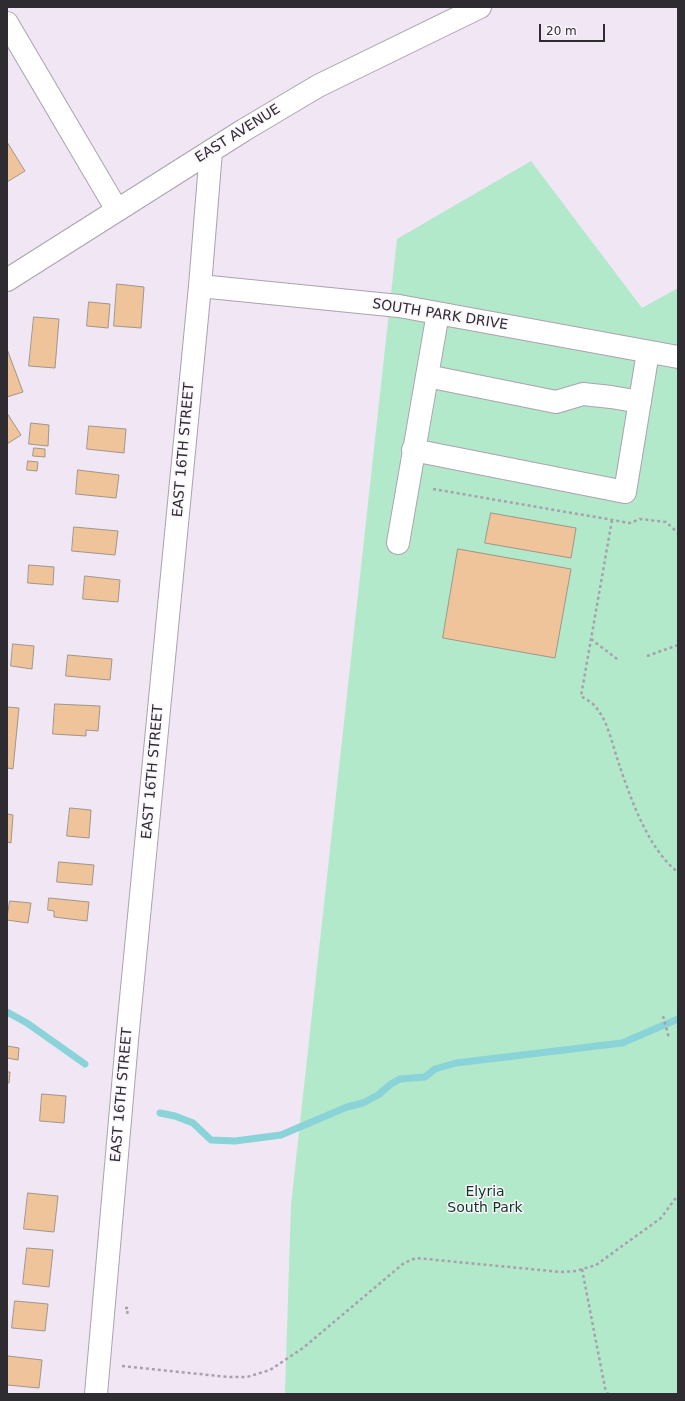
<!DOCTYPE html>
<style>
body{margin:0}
#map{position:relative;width:685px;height:1401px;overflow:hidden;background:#f0e6f4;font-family:"DejaVu Sans",sans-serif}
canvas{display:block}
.frame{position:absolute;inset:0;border:8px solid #2f2c31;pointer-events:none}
.scale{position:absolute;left:539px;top:24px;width:66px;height:18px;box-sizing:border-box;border:2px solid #2f2c31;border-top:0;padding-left:5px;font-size:12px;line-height:14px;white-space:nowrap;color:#2f2c31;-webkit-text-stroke:3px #fbf5fd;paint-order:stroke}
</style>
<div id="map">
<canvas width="685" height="1401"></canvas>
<div class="frame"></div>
<div class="scale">20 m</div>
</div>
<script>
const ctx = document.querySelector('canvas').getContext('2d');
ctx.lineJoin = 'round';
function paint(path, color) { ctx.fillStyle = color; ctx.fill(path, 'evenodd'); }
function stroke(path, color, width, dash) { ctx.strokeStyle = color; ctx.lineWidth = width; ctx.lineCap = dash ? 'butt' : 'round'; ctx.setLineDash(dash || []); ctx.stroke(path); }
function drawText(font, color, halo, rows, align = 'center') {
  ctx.font = font + ' "DejaVu Sans",sans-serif'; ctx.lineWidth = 3; ctx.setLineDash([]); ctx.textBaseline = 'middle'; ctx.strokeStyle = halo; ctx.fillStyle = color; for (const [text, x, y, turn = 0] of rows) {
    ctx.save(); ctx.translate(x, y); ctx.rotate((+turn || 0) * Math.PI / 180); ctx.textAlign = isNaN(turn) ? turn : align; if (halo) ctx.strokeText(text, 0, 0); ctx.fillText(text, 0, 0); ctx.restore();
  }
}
paint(new Path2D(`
 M531 161 642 308 678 288V1394H285L291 1205 397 239Z`), '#b2e9ca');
stroke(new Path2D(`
 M7 1012 27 1023 85 1064
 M160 1113 175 1116 193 1123 211 1140 235 1141 281 1135 347 1107 363 1103 378 1095 391 1084 400 1079 425 1077 435 1069 456 1063 622 1043 678 1019`), '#89d3d9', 7);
const building = new Path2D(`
 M7 142 25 171 7 182Z
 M117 284 144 287 141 328 114 326Z
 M89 302 110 304 108 328 87 326Z
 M34 317 59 319 55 368 29 366Z
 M7 349 23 392 7 397Z
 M7 413 21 435 7 444Z
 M31 423 49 425 48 446 29 444Z
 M89 426 126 429 124 453 87 449Z
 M34 448 45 449V457L33 456Z
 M28 461 38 462 37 471 27 470Z
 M78 470 119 475 116 498 76 494Z
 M491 513 576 528 571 558 485 543Z
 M74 527 118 531 115 555 72 551Z
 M458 549 571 569 555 658 443 638Z
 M29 565 54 567 53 585 28 583Z
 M85 576 120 580 118 602 83 599Z
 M13 644 34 646 32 669 11 666Z
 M68 655 112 659 110 680 66 676Z
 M55 704 100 706 98 731 86 730V736L53 734Z
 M7 707 19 708 13 769 7 768Z
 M70 808 91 810 89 838 67 836Z
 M7 814 13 815 11 843 7 842Z
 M59 862 94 865 92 885 57 882Z
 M49 898 89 902 87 921 54 917V911L48 910Z
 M10 901 31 903 28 923 7 920Z
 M7 1046 19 1048 18 1060 7 1058Z
 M7 1072H10L9 1083H7Z
 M42 1094 66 1096 64 1123 40 1121Z
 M28 1193 58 1196 54 1232 24 1229Z
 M27 1248 53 1250 49 1287 23 1284Z
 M15 1301 48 1304 45 1331 12 1328Z
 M8 1356 42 1360 39 1388 7 1385Z`);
paint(building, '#efc49a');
stroke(building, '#a19589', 1);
const minor = new Path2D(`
 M7 23 117 210
 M7 280 244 130 318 86 480 7
 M200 286 399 306 678 357
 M427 376 556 402 583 394 611 397 640 402
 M413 450 625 492 648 352
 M398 543 438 313
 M96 1394 127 1040 200 286 211 151`);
stroke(minor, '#aba2af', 24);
stroke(new Path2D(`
 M433 489 630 523 640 519 666 522 678 533
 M612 520 581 696C585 699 590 701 594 705 608 720 612 744 619 764 630 797 649 851 678 872
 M591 639 617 659
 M647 656 678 645V640
 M663 1016 669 1038
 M582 1269 605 1388 608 1394
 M125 1308H128L127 1316
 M122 1366 228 1377H247L270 1370 303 1348 404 1263 416 1258 561 1272 576 1271 596 1265 661 1218 678 1195`), '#a8a1ac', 2.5, [3, 3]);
stroke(minor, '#fff', 22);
drawText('14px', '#2f2c31', '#fbf5fd', [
 ["EAST AVENUE",238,134,-32],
 ["SOUTH PARK DRIVE",440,315,9],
 ["EAST 16TH STREET",184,450,-85],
 ["EAST 16TH STREET",153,772,-85],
 ["EAST 16TH STREET",122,1095,-85]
]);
drawText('14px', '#093823', '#fbf5fd', [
 ["Elyria",485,1192],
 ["South Park",485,1208]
]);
</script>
